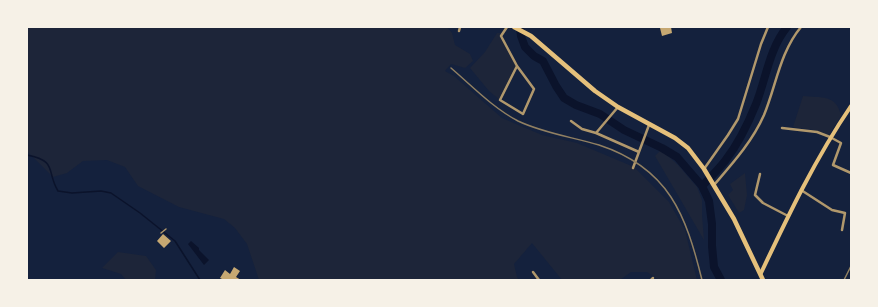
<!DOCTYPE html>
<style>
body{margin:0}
#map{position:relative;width:878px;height:307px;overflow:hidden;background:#14213d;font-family:"Exo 2",sans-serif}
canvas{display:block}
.frame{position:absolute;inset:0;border:28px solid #f6f1e7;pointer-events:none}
</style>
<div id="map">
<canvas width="878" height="307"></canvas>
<div class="frame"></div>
</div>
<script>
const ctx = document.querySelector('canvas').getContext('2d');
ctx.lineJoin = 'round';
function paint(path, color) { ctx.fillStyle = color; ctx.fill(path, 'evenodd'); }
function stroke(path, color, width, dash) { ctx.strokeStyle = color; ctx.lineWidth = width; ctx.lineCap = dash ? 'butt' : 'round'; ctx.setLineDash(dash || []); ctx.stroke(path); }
paint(new Path2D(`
 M27 27H447L452 33 455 45 470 54 473 61 465 68 451 64 445 71 454 76 502 118 542 135 577 143 634 167 669 202 685 230 697 280H659L647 272H631L620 280H562L532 243 514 264 517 277 519 280H259L247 244 235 228 224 219 179 207 138 186 125 167 107 160 83 161 67 173 53 177 27 151Z
 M497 33H502L501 36 517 66 500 100 489 91 470 68 485 52Z
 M803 96C821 98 837 94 841 116L829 135 813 130 793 127Z
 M661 150 678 165 697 187 702 200V215L704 240 655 156Z
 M745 173 747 195 744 210 739 213 728 195 733 190 730 184Z
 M118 252 146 256 156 270 155 280H126L121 274 102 268Z`), '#1d2539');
paint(new Path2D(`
 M191 241 199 248V250L209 260 204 265 188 244Z`), '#0b132b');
stroke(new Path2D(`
 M27 155C58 161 46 171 58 191L72 193 101 191 111 193 140 213 175 241 200 280`), '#0b132b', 1.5);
stroke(new Path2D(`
 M520 27 521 36 525 47 534 56 543 61 556 86 564 98 576 105 600 114 624 130 662 148 677 157 702 186 709 201 712 224V246L714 267 721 280
 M702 186C710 178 718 170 725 161 738 144 748 124 756 104 766 79 769 49 787 27`), '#0b132b', 8);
paint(new Path2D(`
 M663 27H671L672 33 662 36 660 28Z
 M163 234 171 241 164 248 157 241Z
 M234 267 240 271 236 277 241 280H224L220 278 225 270 230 274Z`), '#c6a872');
stroke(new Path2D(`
 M161 233 166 229`), '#b1986c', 1.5);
stroke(new Path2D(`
 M507 27 501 36 517 66 534 89 523 114 500 100 517 66
 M459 31 460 27
 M571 121 582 129 596 133 618 107
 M782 128 817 132 830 137 841 143 833 165 851 173
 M596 133 639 152
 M633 168 649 125
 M704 169 728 135 738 119 761 44 768 27
 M760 174 755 195 763 203 788 216
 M714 185C733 163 752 142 764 115 776 86 780 52 801 27
 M801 190 832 210 845 213 842 230
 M533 272 539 280
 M651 280 653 278`), '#b1986c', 2.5);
stroke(new Path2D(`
 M761 273C788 216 815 159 851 106`), '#e5c07b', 4);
stroke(new Path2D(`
 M514 27 531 36 595 91 618 107 675 138 688 148 704 169 734 219 763 280`), '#e5c07b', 4.5);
stroke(new Path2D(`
 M451 68C472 86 493 108 518 121 543 133 572 137 599 145 669 168 686 215 702 280
 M844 280 851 266`), '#918062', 1.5);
</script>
